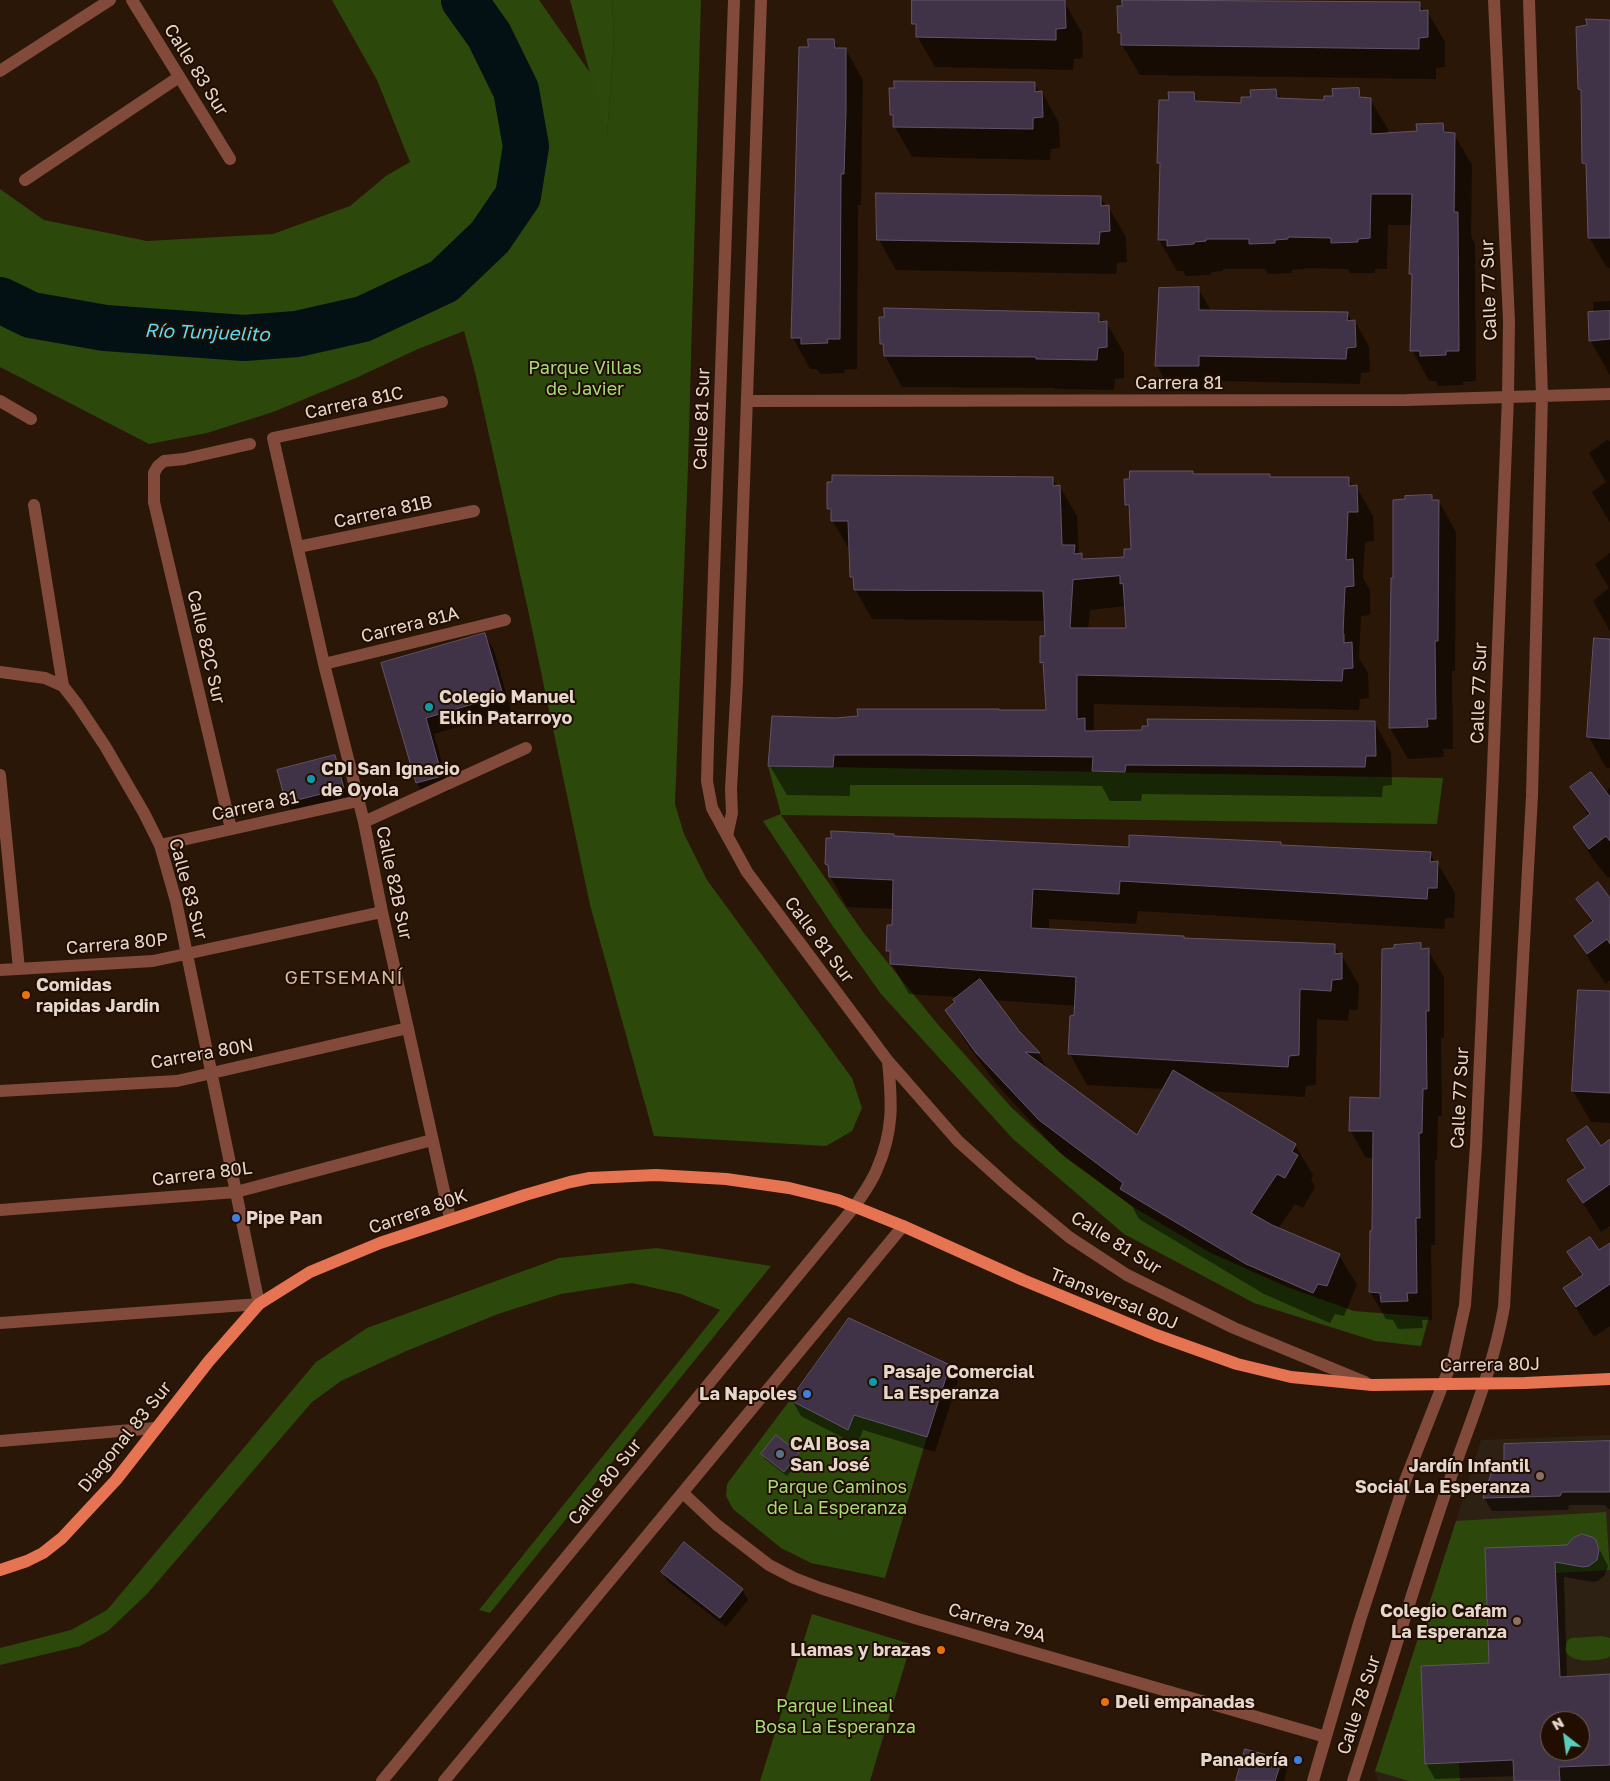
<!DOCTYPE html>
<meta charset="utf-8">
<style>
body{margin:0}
#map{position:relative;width:1610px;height:1781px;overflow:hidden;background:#2b1707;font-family:"Golos Text",sans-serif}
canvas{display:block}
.north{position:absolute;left:1540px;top:1711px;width:50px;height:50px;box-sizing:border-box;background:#210e01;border:1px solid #6f5e53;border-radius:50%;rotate:330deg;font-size:14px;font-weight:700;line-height:20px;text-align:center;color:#e5d7cd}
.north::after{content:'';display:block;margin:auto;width:18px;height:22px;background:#5acebc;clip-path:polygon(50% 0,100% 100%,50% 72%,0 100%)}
</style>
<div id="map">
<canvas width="1610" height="1781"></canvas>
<div class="north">N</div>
</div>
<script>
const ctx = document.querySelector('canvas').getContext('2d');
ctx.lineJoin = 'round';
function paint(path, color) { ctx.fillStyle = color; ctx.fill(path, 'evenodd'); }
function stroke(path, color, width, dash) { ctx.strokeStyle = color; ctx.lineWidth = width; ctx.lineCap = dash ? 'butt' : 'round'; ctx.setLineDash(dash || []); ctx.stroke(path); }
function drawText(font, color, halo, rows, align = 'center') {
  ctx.font = font + ' "Golos Text",sans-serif'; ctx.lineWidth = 4; ctx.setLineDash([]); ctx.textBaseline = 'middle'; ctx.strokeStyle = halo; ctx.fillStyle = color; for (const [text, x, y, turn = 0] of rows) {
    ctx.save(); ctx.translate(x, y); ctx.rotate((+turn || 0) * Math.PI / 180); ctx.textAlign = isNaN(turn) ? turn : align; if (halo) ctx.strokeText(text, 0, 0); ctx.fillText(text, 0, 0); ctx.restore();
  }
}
paint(new Path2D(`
 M1610 1435V1781H1378L1375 1771 1456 1521 1481 1440ZM1550 1721H1580V1751H1550Z`), '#2d2113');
paint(new Path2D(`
 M332 0H539L591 74 607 134 614 39 612 0H701L688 467 675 804 684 834 707 880 852 1078 862 1108 852 1131 826 1146 654 1136 590 905 528 610 475 372 464 331 418 349 358 377 273 412 207 433 149 444 0 367V189L44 220 147 241 273 234 350 206 386 176 410 162 377 80Z
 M768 766 1443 778 1437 824 781 815 863 932 935 1021 1011 1107 1066 1158 1133 1207 1209 1252 1287 1287 1354 1311 1429 1317 1421 1346 1375 1341 1254 1303 1124 1234 1013 1139 881 994 834 928 763 821 781 814Z
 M657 1248 771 1266 490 1613 479 1610 720 1310 681 1294 632 1283 561 1294 498 1314 404 1352 341 1381 312 1402 147 1594 108 1631 80 1646 0 1665V1648L71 1630 107 1610 316 1362 367 1328 559 1258Z
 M790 1400 848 1430 854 1415 927 1437 885 1578 811 1563 781 1548 733 1509 726 1496 727 1484Z
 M1606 1512 1610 1570 1556 1573 1554 1545 1485 1549 1489 1663 1421 1666 1425 1764 1459 1762 1460 1781H1409L1375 1771 1456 1521Z
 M812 1614 911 1644 870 1781H760Z
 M1602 1636 1610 1638V1656L1608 1658C1594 1661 1571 1664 1565 1650L1567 1641 1571 1638Z`), '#2c480b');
paint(new Path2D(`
 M570 0H612L614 39 607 136Z`), '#2d4a0c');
paint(new Path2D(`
 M913 0H1061L1065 3 1082 33 1083 58 1074 59 1073 70 935 67 917 36V30L914 24Z
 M1123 0 1419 3 1424 12 1427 11 1445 42V67L1436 68V79L1140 75 1122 45V38L1119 33Z
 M1610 21V268H1607L1589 237 1588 170 1584 163 1582 94 1579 89Z
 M834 40 839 49 846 50 863 80 861 205H858L857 369 844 370 845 373 820 374 817 369H810L793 338 800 48H810Z
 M1034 83 1039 92H1042L1059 123 1060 148 1051 149 1050 160 912 157 895 127 894 120 891 115Z
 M1358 89 1364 99H1370L1388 129V134L1418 132 1442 124 1448 134H1454L1472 165 1471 236 1475 244 1476 381 1463 382V385L1438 386 1436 381H1429L1412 350 1413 279 1410 273 1412 225H1388L1387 269H1375V273H1350L1348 269 1305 268V269L1292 270V273L1268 274 1265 269H1223V271L1211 272V275L1186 276 1183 271H1177L1159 240 1161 168 1158 162 1170 101 1194 93 1199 102 1242 104 1252 99 1276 90 1281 100 1325 101ZM1453 153H1456L1455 218H1452Z
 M1101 198 1106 206H1108L1126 237 1127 262 1117 263 1116 274 896 270 879 240Z
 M1198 288 1211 311 1347 313 1352 322 1355 321 1369 347 1370 372 1361 373 1360 384 1213 381V391H1171L1157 366Z
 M1610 301V375L1590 340 1594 313 1593 302Z
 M1098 314 1103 323 1106 322 1124 353V378L1115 379 1114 390 1055 389 1054 388 902 387 885 356V350L881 344Z
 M1608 439 1610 442V523L1592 492 1606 482 1589 453Z
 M1193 475H1270L1271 478H1348L1353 487 1356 486 1373 516 1374 541 1365 542 1363 578 1370 590V615L1361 616 1359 658 1368 673 1369 698 1360 699 1359 710 1094 704V732L1374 722 1391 752 1392 785 1383 786 1382 797 1142 794 1141 801H1110L1102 786 1032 785H850V796L787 795 770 766 836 720 999 711H1048L1045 669 1041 662 1046 637V621L872 619 855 589V583L851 577 850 551 833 521 832 515 829 509 1052 478 1057 487H1060L1077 516 1079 555H1082L1085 561 1126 558 1132 551 1130 512 1126 505V480ZM1126 606 1127 630H1088L1090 610Z
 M1431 496 1434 501H1439L1456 532 1455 671H1452L1453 749H1443L1444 757 1408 759 1390 728 1394 579Z
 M1610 553V631L1593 601 1609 588 1595 564Z
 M485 635 494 650 511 711 434 734 450 791 426 798 417 783 383 663Z
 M1595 637 1610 638V768H1606L1589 737Z
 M335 756 341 767 349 799 293 813 287 803Z
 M1572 788 1605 792 1610 788V877L1608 878 1592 858 1575 827 1589 817Z
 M893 835 895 838 1131 848 1281 846 1430 854 1435 862H1437L1455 893 1454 918H1445L1444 929 1138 911 1136 924 1049 919V930L1185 939 1334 946 1340 954H1341L1359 985 1358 1010H1349L1348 1021 1317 1019 1316 1085 1306 1086 1305 1097 1206 1091 1295 1145 1313 1175 1311 1179 1315 1187 1303 1208 1295 1204 1278 1229 1339 1255 1357 1285 1344 1316 1335 1314 1330 1323 1264 1294 1139 1219 1132 1206 1058 1151 996 1084 965 1041 947 1010 956 1003 958 997 909 994 891 963V957L888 951V926H893L894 909 847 907 830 876V869L827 864ZM994 1000 1076 1006 1070 1054 1087 1085 1164 1089 1137 1137 1049 1072 1039 1054 1018 1032Z
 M1610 896V980L1606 984 1593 966 1575 936 1592 923 1578 899 1608 897Z
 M1420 945 1423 950H1428L1444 977V1038H1441L1442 1116H1438L1437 1160H1435V1245H1431L1432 1320H1422L1423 1328 1398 1329 1393 1320 1386 1319 1370 1292 1373 1232 1374 1158H1366L1350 1130 1381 1099Z
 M1579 991 1610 993V1123L1591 1122 1573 1091Z
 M1568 1141 1601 1147 1610 1141V1226L1601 1232 1569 1181 1585 1170Z
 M1610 1245V1326L1594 1337 1564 1289 1582 1276 1569 1253 1599 1252Z
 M949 1366 958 1381 935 1452 863 1430 857 1445 801 1416 792 1400Z
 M1610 1442V1509H1608L1605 1505H1569L1568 1510 1492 1511 1484 1498Z
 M762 1454H798L800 1459 787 1476 765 1459Z
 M1595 1541 1608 1566 1605 1575 1598 1581 1593 1582 1564 1577 1567 1678 1610 1676V1781H1515V1776L1435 1779 1426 1763 1490 1664 1486 1550 1567 1546ZM1550 1721H1580V1751H1550Z
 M662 1572 742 1589 748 1600 726 1627 668 1582Z
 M1281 1760 1287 1770 1284 1781H1237Z`), '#0007');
stroke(new Path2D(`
 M0 300 31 315 105 328 244 338 297 334 363 319 444 281 490 237 518 196 526 146 516 90 489 35 464 0`), '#031115', 46);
const building = new Path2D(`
 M912 0H1065L1066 28 1056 29V40L916 37V24H912Z
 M1122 0 1420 2V11L1428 10V37L1419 38V49L1121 45V33H1118L1117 6H1122Z
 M1586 19 1610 20V238H1588L1586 164 1582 163 1581 90 1578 89 1576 27 1587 25Z
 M808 39H834L835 48H846V110L844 174H841L840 339H827L828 343 801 344V338H791L799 47H808Z
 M894 81 1035 82V92L1042 91 1043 117 1033 118V129L893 127V115H890L889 88H894Z
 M1359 88 1360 97 1371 98V134L1417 131 1416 124 1443 123 1444 132 1455 133 1454 212H1458L1459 351H1446V355L1420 356V351H1410L1412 274H1409L1412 194H1371L1370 238 1358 239V242L1331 243V238L1288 237V239L1275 240V243L1249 244V239H1206V241L1194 242V244L1167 246V240H1158L1160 163H1157L1159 100H1169L1168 92H1194L1195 101 1241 103V97H1251L1250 90 1276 89 1277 98 1324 100V96H1333L1332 89Z
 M876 193 1101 196V206L1109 205 1110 231 1100 232 1099 244 877 240Z
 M1199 287V310L1348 312 1347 321 1355 320 1356 347 1347 348 1346 359 1199 356V366H1155L1159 288Z
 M884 308 1099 313V322L1107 321V347L1098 348 1097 360 1036 359V357L884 356 883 344H880L879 317H884Z
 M1610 311V339L1589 341 1588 312Z
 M1130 471H1193V474H1270V477H1349V486L1357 485 1358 512H1348L1346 560 1353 559 1354 586 1345 587 1343 634H1344V643L1352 642 1353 668 1343 669 1342 681 1077 675V719L1085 718V731L1142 730V726H1148L1147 719 1375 721 1376 756H1366L1365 767 1126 765 1125 772 1092 771 1093 757 919 755H834L833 767 768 766 772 716 836 718 858 716 857 709H999V710H1046L1043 662 1040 663V636H1045L1043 591 854 590 853 577H850L848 521H831V509H827V482H832V475L1053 477V486L1060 485 1062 545H1075L1074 554 1082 553V559L1124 557V549H1131L1129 505H1125L1124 479H1129ZM1120 576V584L1123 583 1126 628H1070L1073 580Z
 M1432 495V500H1439L1438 641H1435L1436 719H1427L1428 727 1389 728 1391 578H1393V500L1405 499V496Z
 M485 633 503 695 426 718 442 776 416 783 381 663Z
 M1594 638 1610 639V739L1587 737Z
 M335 755 344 788 286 803 277 770Z
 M1591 772 1610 797V841L1606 836 1589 849 1573 827 1590 814 1570 787Z
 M831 831 894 834V836L1129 847V835L1281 842V845L1431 852 1430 862 1438 861 1437 888H1428L1427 899 1120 881 1119 894 1033 889 1031 928 1184 936V938L1335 944V954L1342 953V979L1332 980 1331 991 1300 989 1299 1055 1289 1056 1288 1067 1068 1054 1070 1016 1074 1015 1076 977 890 964V951H886L887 925H892L893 880 829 877 828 865 825 864 826 838H831Z
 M1598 882 1610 898V944L1607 939 1587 954 1574 936 1593 921 1576 899Z
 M1421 943V949L1429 948V1011H1426L1427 1089H1423L1422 1133H1419L1420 1218H1416L1417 1293H1407L1408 1301 1381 1302 1380 1293 1369 1292 1370 1231 1372 1230 1373 1131H1349L1350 1097 1380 1098 1382 949 1394 948V945Z
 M980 979 1019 1031 1040 1053 1025 1052 1137 1135 1173 1070 1296 1144 1292 1152 1298 1155 1285 1178 1277 1174 1251 1213 1272 1225 1340 1254 1327 1286 1318 1284 1313 1293 1246 1264 1120 1189 1123 1183 1039 1120 976 1053 945 1010 955 1002 953 1000Z
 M1578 990 1610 991V1093L1572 1091Z
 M1587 1126 1601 1146 1610 1139V1184L1583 1203 1567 1180 1585 1168 1567 1140Z
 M1590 1237 1599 1250 1610 1243V1284L1576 1307 1563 1288 1583 1275 1567 1252Z
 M849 1318 950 1365 927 1437 854 1415 848 1430 790 1400Z
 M776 1435 799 1453 784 1472 761 1454Z
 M1610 1441V1492H1562L1560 1496 1483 1498 1493 1468 1504 1464V1444Z
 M1582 1534 1592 1537 1596 1540 1599 1550 1597 1560 1589 1566 1583 1567 1555 1562 1560 1677 1610 1674V1765L1559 1767 1560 1781H1514L1513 1760 1425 1764 1421 1666 1489 1663 1485 1548 1567 1545 1573 1538ZM1550 1721H1580V1751H1550Z
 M684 1542 743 1589 720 1618 661 1572Z
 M1245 1749 1282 1759 1275 1781H1236Z`);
paint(building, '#403247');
stroke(building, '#62536a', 1);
stroke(new Path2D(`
 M132 0 230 159
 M734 0 708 744 707 781 712 808 747 872 888 1061 958 1141 1009 1187 1069 1237 1127 1275 1234 1328 1365 1382
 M0 71 110 0
 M25 180 179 77
 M0 401 31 419
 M748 401 1407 400 1610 394
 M442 402 273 438 324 664 364 822 382 912 450 1218
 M298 547 474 511
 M324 664 505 620
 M0 672 45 678 63 686
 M0 775 19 969
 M364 822 526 748
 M231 829 154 502V473L158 466 164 461 184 459 250 444
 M727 836 732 813 731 789 737 681 761 0
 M160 845 358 801
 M0 970 153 961 382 912
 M0 1091 177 1081 408 1028
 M0 1210 236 1192 432 1140
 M0 1323 259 1304 176 901 160 845 144 813 105 746 77 704 63 686 34 505
 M0 1441 156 1428
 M683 1493 717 1525 769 1565 794 1578 820 1588 918 1619 1326 1737
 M382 1781 855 1206C863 1194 872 1182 877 1169 894 1130 892 1102 888 1061
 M444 1781 903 1226
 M1313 1781 1360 1620 1405 1481 1454 1356 1465 1305 1476 1146 1492 793 1508 397 1509 321 1494 0
 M1353 1781C1385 1683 1414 1585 1447 1488 1468 1428 1493 1370 1504 1307L1532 796 1542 396 1529 0`), '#814a3a', 12);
stroke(new Path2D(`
 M0 1570 27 1561 43 1553 62 1538 116 1480 209 1361 259 1304 310 1272 380 1243 525 1195 570 1182 590 1178 656 1175 726 1179 789 1188 838 1200 903 1226 1023 1280 1156 1335 1237 1364 1291 1377 1372 1385 1525 1383 1610 1379`), '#e67453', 12);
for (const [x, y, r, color] of [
 [429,707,5,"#0f9aa8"],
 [311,779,5,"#0f9aa8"],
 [26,995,5,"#e8710a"],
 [236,1218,5,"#3f7fe0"],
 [873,1382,5,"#0f9aa8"],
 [807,1394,5,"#3f7fe0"],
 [780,1454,5,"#5c6f8a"],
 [1540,1476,5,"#8d6e63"],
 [1517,1621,5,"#8d6e63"],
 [941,1650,5,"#e8710a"],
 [1105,1702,5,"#e8710a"],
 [1298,1760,5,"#3f7fe0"]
]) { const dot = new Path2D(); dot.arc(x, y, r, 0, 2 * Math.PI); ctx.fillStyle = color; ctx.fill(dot); stroke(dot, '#210e01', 2); }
drawText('18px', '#e5d7cd', '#210e01', [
 ["Calle 83 Sur",196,70,58],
 ["Calle 77 Sur",1489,290,-92],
 ["Carrera 81",1179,383],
 ["Carrera 81C",354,403,-12],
 ["Calle 81 Sur",702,419,-88],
 ["Carrera 81B",383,512,-12],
 ["Carrera 81A",410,625,-14],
 ["Calle 82C Sur",206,647,77],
 ["Calle 77 Sur",1479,693,-88],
 ["Carrera 81",255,806,-12],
 ["Calle 82B Sur",394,883,78],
 ["Calle 83 Sur",188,889,75],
 ["Calle 81 Sur",819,940,53],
 ["Carrera 80P",117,944,-5],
 ["Carrera 80N",202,1054,-10],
 ["Calle 77 Sur",1460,1098,-87],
 ["Carrera 80L",202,1174,-7],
 ["Carrera 80K",418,1212,-19],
 ["Calle 81 Sur",1116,1243,32],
 ["Transversal 80J",1114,1299,22],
 ["Carrera 80J",1490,1365,-1],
 ["Diagonal 83 Sur",125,1437,-51],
 ["Calle 80 Sur",605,1482,-51],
 ["Carrera 79A",997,1623,16],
 ["Calle 78 Sur",1359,1705,-72]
]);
drawText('18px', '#a5dc74', '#210e01', [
 ["Parque Villas",585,368],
 ["de Javier",585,389],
 ["Parque Caminos",837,1487],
 ["de La Esperanza",837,1508],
 ["Parque Lineal",835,1706],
 ["Bosa La Esperanza",835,1727]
]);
drawText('bold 18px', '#e5d7cd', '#210e01', [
 ["Colegio Manuel",439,697],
 ["Elkin Patarroyo",439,718],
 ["CDI San Ignacio",321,769],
 ["de Oyola",321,790],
 ["Comidas",36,985],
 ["rapidas Jardin",36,1006],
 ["Pipe Pan",246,1218],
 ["Pasaje Comercial",883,1372],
 ["La Esperanza",883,1393],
 ["La Napoles",797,1394,"right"],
 ["CAI Bosa",790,1444],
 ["San José",790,1465],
 ["Jardín Infantil",1530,1466,"right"],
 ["Social La Esperanza",1530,1487,"right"],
 ["Colegio Cafam",1507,1611,"right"],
 ["La Esperanza",1507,1632,"right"],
 ["Llamas y brazas",931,1650,"right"],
 ["Deli empanadas",1115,1702],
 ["Panadería",1288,1760,"right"]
], 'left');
drawText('italic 19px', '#5adaf4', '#210e01', [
 ["Río Tunjuelito",207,333,2]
]);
ctx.letterSpacing = '1px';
drawText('19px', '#d3b9a4', '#210e01', [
 ["GETSEMANÍ",344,978]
]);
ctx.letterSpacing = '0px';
</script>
